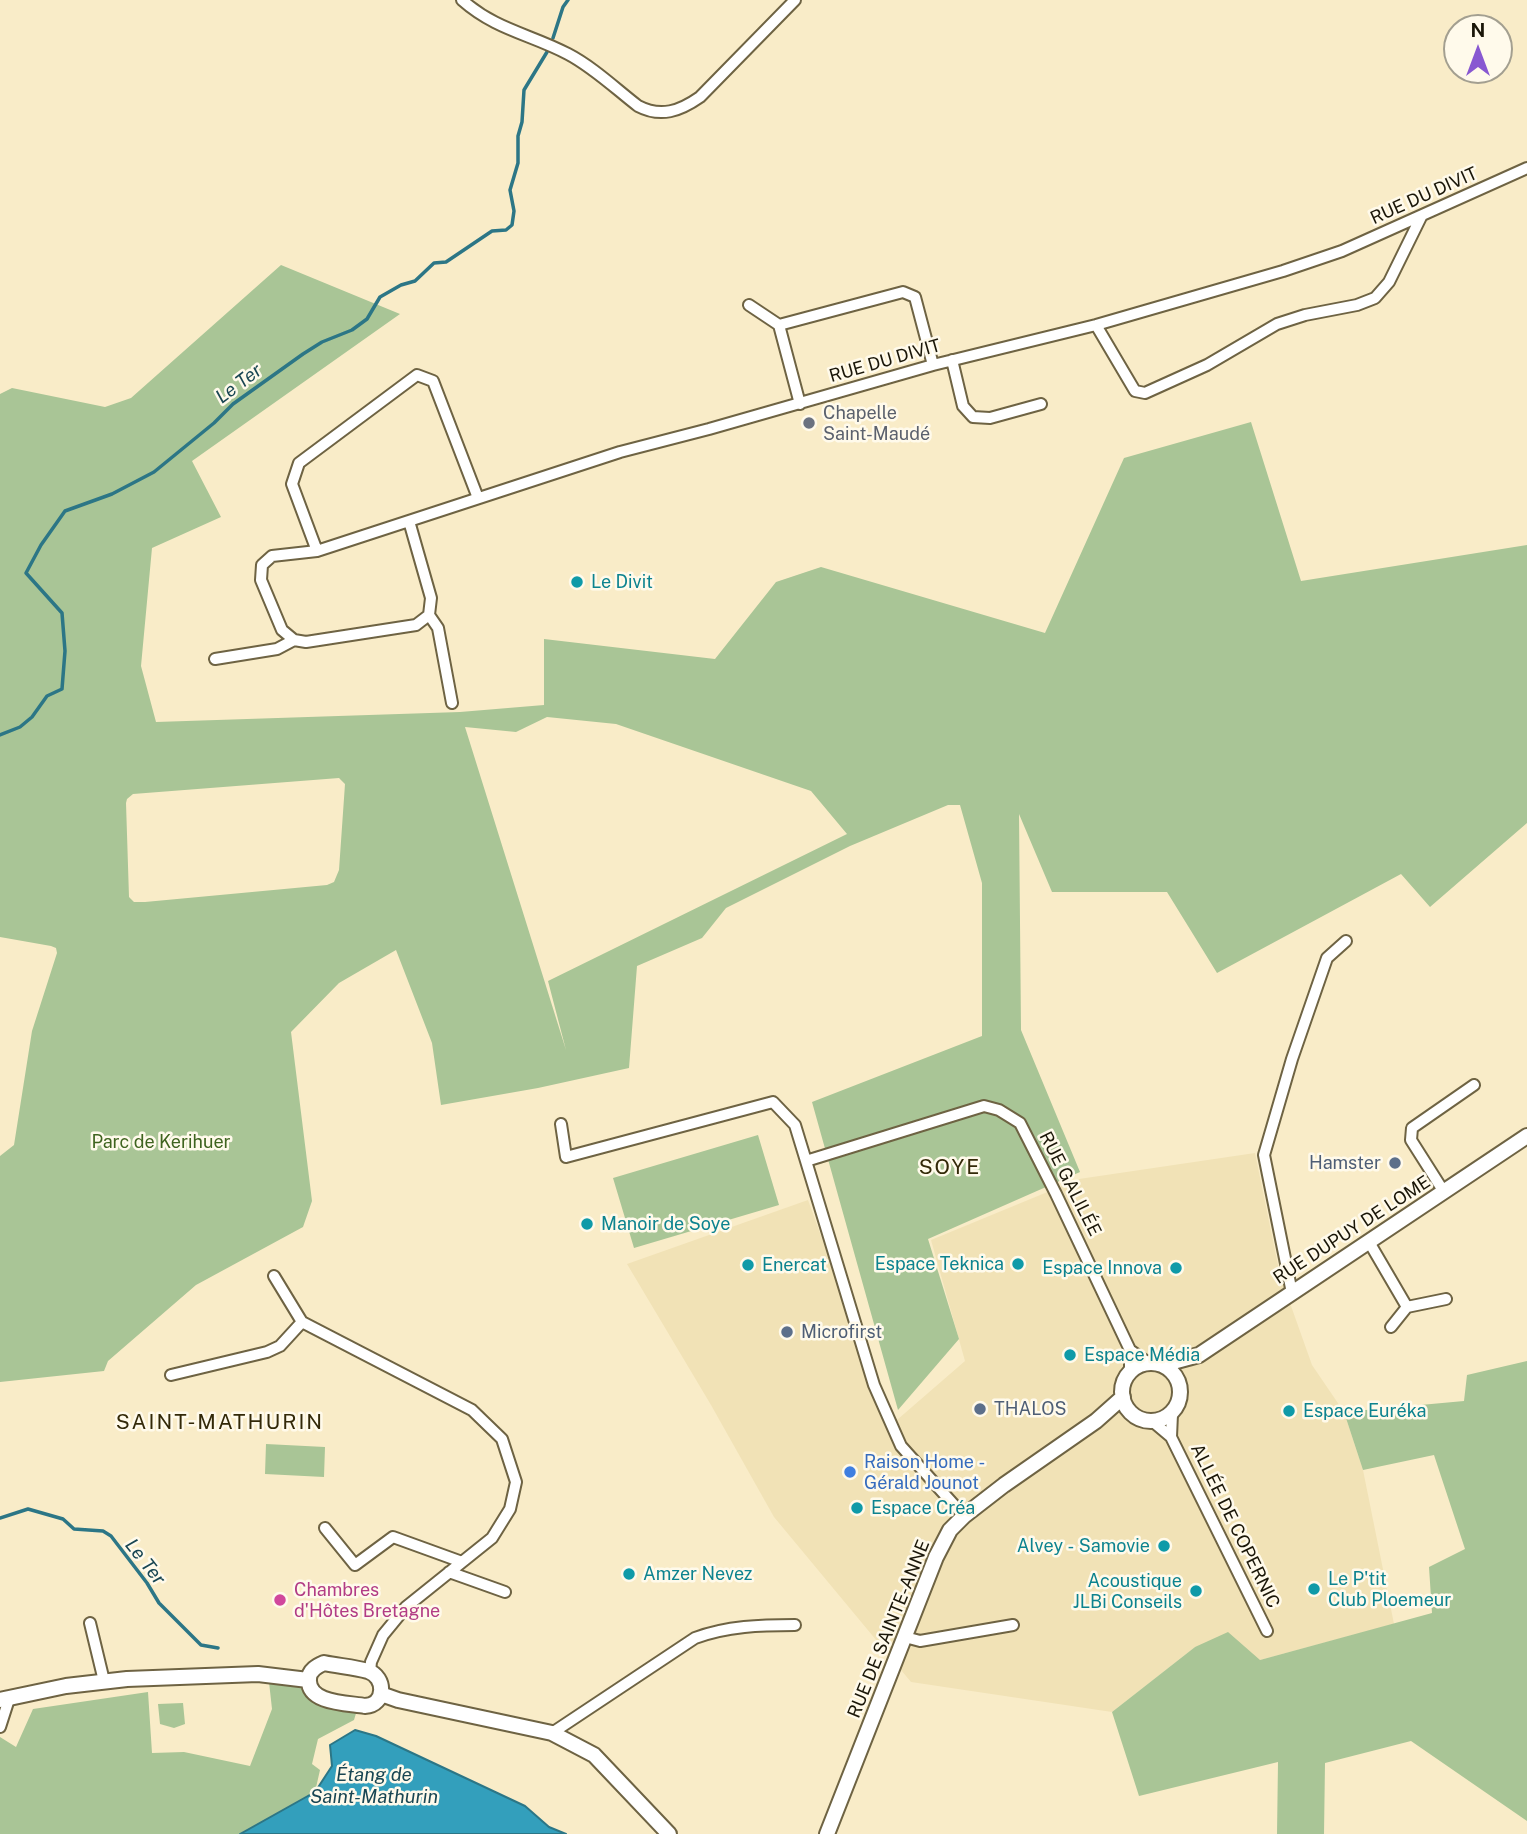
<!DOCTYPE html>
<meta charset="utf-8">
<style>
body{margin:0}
#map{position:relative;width:1527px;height:1834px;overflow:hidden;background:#f9ecc8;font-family:"Public Sans",sans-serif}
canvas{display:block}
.north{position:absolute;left:1443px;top:14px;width:70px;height:70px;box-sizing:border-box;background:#fffaeb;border:2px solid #a39f90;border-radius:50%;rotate:0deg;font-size:19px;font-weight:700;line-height:28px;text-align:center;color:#1a1608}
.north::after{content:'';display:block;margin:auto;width:24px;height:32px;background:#8858d1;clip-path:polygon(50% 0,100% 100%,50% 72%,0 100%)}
</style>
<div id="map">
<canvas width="1527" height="1834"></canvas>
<div class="north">N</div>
</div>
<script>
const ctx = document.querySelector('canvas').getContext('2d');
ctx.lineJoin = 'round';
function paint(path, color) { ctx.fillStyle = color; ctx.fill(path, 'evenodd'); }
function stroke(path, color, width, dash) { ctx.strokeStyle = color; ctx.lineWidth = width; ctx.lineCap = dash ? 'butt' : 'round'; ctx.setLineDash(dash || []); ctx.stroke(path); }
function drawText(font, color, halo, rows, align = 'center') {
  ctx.font = font + ' "Public Sans",sans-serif'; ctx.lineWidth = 5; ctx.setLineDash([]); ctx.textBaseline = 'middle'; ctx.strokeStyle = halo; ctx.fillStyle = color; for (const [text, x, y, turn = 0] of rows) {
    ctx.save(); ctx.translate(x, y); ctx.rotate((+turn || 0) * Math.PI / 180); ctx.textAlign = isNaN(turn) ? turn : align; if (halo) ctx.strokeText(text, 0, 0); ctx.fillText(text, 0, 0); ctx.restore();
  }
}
paint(new Path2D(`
 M1255 1153 1280 1275 1312 1365 1344 1412 1363 1470 1394 1624 1260 1660 1195 1647 1112 1712 911 1682 774 1517 711 1405 627 1264 808 1200 890 1426 965 1361 931 1240 1079 1179Z`), '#f1e2b6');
paint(new Path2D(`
 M281 265 400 314 192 461 221 517 152 548 141 666 156 722 460 712 544 705V639L715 659 776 582 821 567 1045 633 1124 458 1251 422 1301 581 1527 545V823L1430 907 1401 874 1217 973 1167 892H1052L1019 814 1021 1030 1080 1172 928 1239 959 1339 898 1410 812 1102 982 1036V883L960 805H948L850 846 726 908 702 938 637 966 629 1068 538 1088 441 1105 432 1043 396 950 339 983 291 1032 312 1201 303 1227 196 1285 108 1361 104 1371 0 1382V1156L14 1145 32 1031 57 953 56 948 51 946 0 937V394L12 388 105 407 131 398ZM547 717 616 724 811 791 847 834 548 981 566 1050 465 727 516 732ZM339 778 345 784 339 870 334 882 327 885 145 902H134L129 897 126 803 127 799 133 794Z
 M758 1135 779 1205 634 1248 613 1178Z
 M1527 1361V1821L1411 1741 1325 1763 1324 1834H1277L1278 1762 1139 1796 1112 1712 1195 1647 1228 1632 1260 1660 1432 1613 1429 1567 1465 1549 1434 1455 1363 1470 1344 1412 1464 1401 1467 1375Z
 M266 1444 325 1447 324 1477 265 1474Z
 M269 1682 305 1685 315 1704 357 1710 354 1720 318 1739 312 1764 320 1770 315 1792 240 1834H0V1737L16 1747 33 1709 148 1692 152 1753 184 1752 250 1766 272 1709Z
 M183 1703 185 1724 174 1728 160 1724 158 1704Z`), '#a9c596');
const water = new Path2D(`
 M355 1730 376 1736 525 1806 549 1827 566 1834H240L315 1792 332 1766 330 1745Z`);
paint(water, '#339fbc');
stroke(water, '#2c7686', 2);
stroke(new Path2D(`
 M553 38 563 7 568 0
 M0 735 20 727 32 717 47 696 62 689 65 651 62 613 26 573 41 545 65 511 112 494 154 472 214 423 233 404 303 354 322 342 352 330 367 319 380 297 401 285 415 281 434 263 446 262 492 231 506 230 512 225 514 211 510 190 518 163V136L522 122 524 90 547 52
 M0 1518 28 1509 63 1519 74 1529 103 1531 111 1536 147 1583 159 1603 201 1645 218 1648`), '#2c7686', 3.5);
const minor = new Path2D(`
 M462 0C496 30 530 34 568 54 593 67 616 89 638 106 661 118 680 111 700 97L795 0
 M749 305 779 325
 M1096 325 1135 391 1145 393 1207 365 1277 324 1305 315 1357 305 1375 298 1389 282 1421 217
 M952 360 963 406 973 417 990 418 1041 404
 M800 404 779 325 903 292 915 297 933 365
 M409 521 431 598 429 615 416 625 306 642 294 640 282 630 261 580 262 565 272 556 317 551 620 452 709 429 933 365 1096 325 1283 271 1342 251 1527 168
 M317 551 292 484 299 463 417 375 433 381 478 498
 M429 615 438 628 452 703
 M215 659 277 649 294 640
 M561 1124 566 1157 773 1102 795 1125 806 1161 984 1106 999 1110 1020 1123 1056 1194 1130 1350 1147 1362
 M806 1161 874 1385 901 1446 964 1516
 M1444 1192 1411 1140 1412 1128 1474 1085
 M1369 1242 1407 1307 1391 1327
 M274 1276 302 1322
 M1292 1293 1264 1155 1292 1059 1327 958 1346 941
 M1407 1307 1446 1299
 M1130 1372V1350
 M171 1375 267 1352 280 1346 302 1322 472 1410 502 1439 516 1482 510 1509 492 1538 406 1607 383 1635 371 1662 370 1671
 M1152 1421 1171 1437 1267 1631
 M1171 1437 1172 1414
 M325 1528 355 1565 393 1537 462 1562
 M449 1572 505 1592
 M90 1623 104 1681
 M905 1637 920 1641 1013 1625
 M0 1727 9 1699
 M552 1733 695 1638C727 1626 761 1625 795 1625`);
const tertiary = new Path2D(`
 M1122 1392a29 29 0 1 1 58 0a29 29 0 1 1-58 0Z
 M1162 1365 1199 1355 1527 1136
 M324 1663C338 1666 354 1667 368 1671 386 1677 386 1705 365 1706 349 1703 307 1704 309 1679 309 1670 317 1666 324 1663Z
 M381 1694 398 1700 552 1733 594 1755 669 1834
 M0 1700 66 1686 127 1679 258 1674 308 1680
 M827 1834 936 1557 950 1530 964 1516 1004 1485 1096 1421 1123 1397`);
stroke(minor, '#6e6343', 14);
stroke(tertiary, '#6e6343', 18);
stroke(minor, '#fff', 10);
stroke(tertiary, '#fff', 14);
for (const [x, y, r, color] of [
 [809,423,7,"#6b7280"],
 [577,582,7,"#0f9aa8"],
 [1395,1163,7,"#5c6f8a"],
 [587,1224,7,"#0f9aa8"],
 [1018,1264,7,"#0f9aa8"],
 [748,1265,7,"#0f9aa8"],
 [1176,1268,7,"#0f9aa8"],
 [787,1332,7,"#5c6f8a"],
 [1070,1355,7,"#0f9aa8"],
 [980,1409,7,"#5c6f8a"],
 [1289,1411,7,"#0f9aa8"],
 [850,1472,7,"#3f7fe0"],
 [857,1508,7,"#0f9aa8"],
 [1164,1546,7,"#0f9aa8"],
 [629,1574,7,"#0f9aa8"],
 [1314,1589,7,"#0f9aa8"],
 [1196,1591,7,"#0f9aa8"],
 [280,1600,7,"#d1479c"]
]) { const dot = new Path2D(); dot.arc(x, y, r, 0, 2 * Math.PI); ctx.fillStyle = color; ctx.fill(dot); stroke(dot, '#fffaeb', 2.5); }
drawText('18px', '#1a1608', '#fffaeb', [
 ["RUE DU DIVIT",1424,196,-24],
 ["RUE DU DIVIT",885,361,-16],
 ["RUE GALILÉE",1070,1184,63],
 ["RUE DUPUY DE LOME",1352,1230,-33],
 ["ALLÉE DE COPERNIC",1235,1526,64],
 ["RUE DE SAINTE-ANNE",889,1629,-68]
]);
drawText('18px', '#5b616d', '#fffaeb', [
 ["Chapelle",823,413],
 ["Saint-Maudé",823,434]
], 'left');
drawText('18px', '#0d838f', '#fffaeb', [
 ["Le Divit",591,582],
 ["Manoir de Soye",601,1224],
 ["Espace Teknica",1004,1264,"right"],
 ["Enercat",762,1265],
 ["Espace Innova",1162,1268,"right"],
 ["Espace Média",1084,1355],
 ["Espace Euréka",1303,1411],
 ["Espace Créa",871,1508],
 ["Alvey - Samovie",1150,1546,"right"],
 ["Amzer Nevez",643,1574],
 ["Le P'tit",1328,1579],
 ["Club Ploemeur",1328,1600],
 ["Acoustique",1182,1581,"right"],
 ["JLBi Conseils",1182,1602,"right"]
], 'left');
drawText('18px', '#3f641f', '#fffaeb', [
 ["Parc de Kerihuer",161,1142]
]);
drawText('18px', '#4e5e75', '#fffaeb', [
 ["Hamster",1381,1163,"right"],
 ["Microfirst",801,1332],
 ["THALOS",994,1409]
], 'left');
drawText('18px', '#366cbe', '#fffaeb', [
 ["Raison Home -",864,1462],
 ["Gérald Jounot",864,1483]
], 'left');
drawText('18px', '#b23c85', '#fffaeb', [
 ["Chambres",294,1590],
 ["d'Hôtes Bretagne",294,1611]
], 'left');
drawText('italic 19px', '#194653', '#fffaeb', [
 ["Le Ter",239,384,-37],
 ["Le Ter",145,1562,52],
 ["Étang de",374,1775],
 ["Saint-Mathurin",374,1797]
]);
ctx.letterSpacing = '2px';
drawText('21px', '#332908', '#fffaeb', [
 ["SOYE",950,1168],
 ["SAINT-MATHURIN",220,1423]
]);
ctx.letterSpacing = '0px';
</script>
